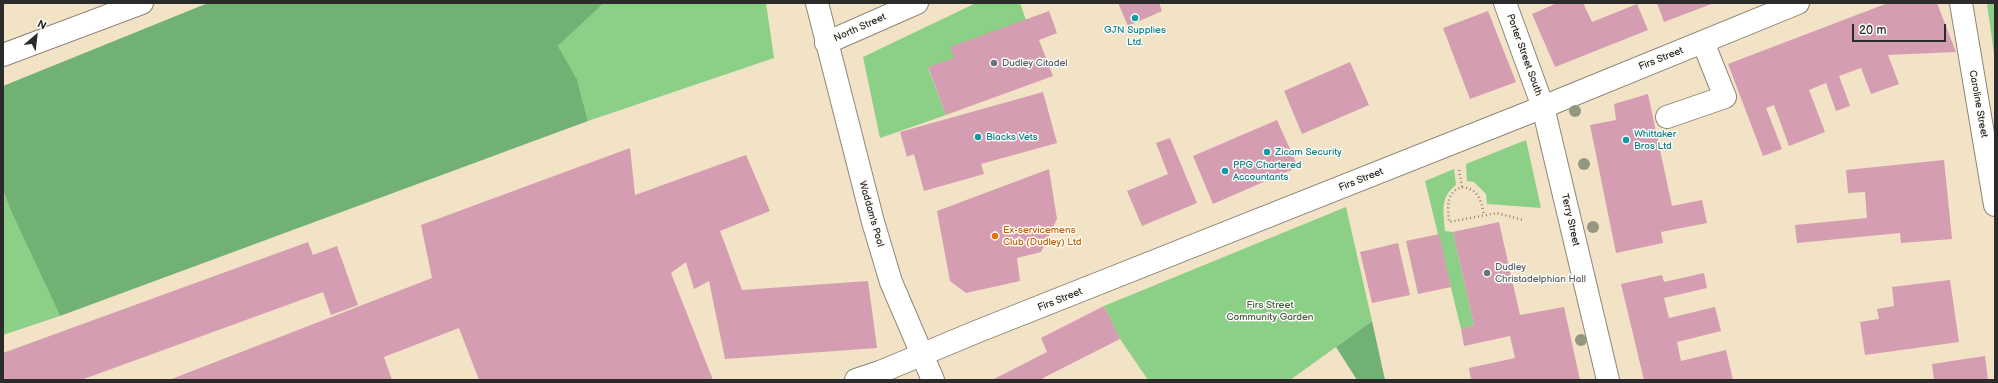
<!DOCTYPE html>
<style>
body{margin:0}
#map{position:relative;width:1998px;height:383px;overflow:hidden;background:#f2e2c6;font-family:"Balsamiq Sans",sans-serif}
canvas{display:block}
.frame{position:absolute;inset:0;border:4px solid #2b2b2b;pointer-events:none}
.north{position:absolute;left:16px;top:16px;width:40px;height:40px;-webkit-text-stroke:3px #fdfcf7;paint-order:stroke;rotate:28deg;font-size:11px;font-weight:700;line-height:16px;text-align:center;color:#2b2b2b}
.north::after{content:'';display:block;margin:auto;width:14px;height:18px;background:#2b2b2b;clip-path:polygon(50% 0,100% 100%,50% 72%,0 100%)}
.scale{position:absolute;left:1852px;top:24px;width:94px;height:18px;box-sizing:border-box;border:2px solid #2b2b2b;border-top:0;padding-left:5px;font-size:12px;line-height:14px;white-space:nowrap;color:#2b2b2b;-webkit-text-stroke:3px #fdfcf7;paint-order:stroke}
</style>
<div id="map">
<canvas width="1998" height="383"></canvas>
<div class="frame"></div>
<div class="north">N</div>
<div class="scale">20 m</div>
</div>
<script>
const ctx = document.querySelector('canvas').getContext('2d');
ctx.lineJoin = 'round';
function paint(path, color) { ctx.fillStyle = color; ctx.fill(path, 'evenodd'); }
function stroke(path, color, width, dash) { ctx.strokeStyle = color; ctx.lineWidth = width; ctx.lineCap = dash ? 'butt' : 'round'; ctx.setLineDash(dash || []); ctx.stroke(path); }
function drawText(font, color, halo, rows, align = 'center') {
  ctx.font = font + ' "Balsamiq Sans",sans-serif'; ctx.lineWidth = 3; ctx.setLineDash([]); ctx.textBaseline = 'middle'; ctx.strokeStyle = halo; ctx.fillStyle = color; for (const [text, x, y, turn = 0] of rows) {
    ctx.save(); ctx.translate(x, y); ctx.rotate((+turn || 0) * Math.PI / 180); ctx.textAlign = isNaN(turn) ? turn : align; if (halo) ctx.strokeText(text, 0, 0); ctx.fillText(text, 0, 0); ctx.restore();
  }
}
paint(new Path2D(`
 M604 3H766L774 58 588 121 577 79 558 46Z
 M976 3H1020L1026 20 954 58 928 68 946 115 880 138 863 57Z
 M1987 3H1995V61Z
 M1526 140 1541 208 1487 204 1486 194 1474 182 1467 181 1466 164Z
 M1454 169 1456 185C1439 198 1444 212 1445 231L1453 232 1474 325 1461 329 1425 181Z
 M3 190 10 209 60 316 3 335Z
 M1346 207 1372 321 1290 380H1148L1120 339 1104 306Z`), '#8ccf87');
paint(new Path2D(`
 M208 3H604L558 46 577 79 588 121 60 316 10 209 3 190V86Z
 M1372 321 1385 380H1357L1336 347Z`), '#71b274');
paint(new Path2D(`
 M1118 3H1159L1162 11 1128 26Z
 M1557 3H1583L1592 22 1637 4 1648 30 1555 67 1532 14Z
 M1657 3H1714L1664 22Z
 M1888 3H1937L1956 52 1888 55 1899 84 1871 94 1861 68 1839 76 1850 106 1836 111 1826 83 1809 90 1825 132 1789 146 1774 105 1766 108 1782 149 1763 156 1728 64Z
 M1049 11 1057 33 1039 40 1053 76 946 115 928 67 954 58 950 47Z
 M1488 11 1516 82 1470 99 1443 28Z
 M1350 62 1369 105 1302 134 1284 91Z
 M1043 92 1057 143 981 164 984 174 924 191 914 154 907 157 900 132Z
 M1648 94 1672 206 1702 200 1707 223 1661 232 1663 243 1616 253 1590 125 1616 120 1614 104Z
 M1277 120 1298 167 1213 204 1193 156Z
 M1170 138 1197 203 1142 226 1127 191 1168 174 1156 143Z
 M630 148 635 195 746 155 770 211 720 231 742 290 868 281 877 348 725 359 709 281 694 289 686 262 671 273 713 380H479L459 328 384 357 392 380H169L432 278 421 225Z
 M1944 160 1952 239 1901 243 1900 233 1797 243 1795 225 1867 218 1865 192 1848 193 1846 170Z
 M1049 169 1057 219 1041 252 1017 258 1020 281 966 293 950 281 937 211Z
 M1499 222 1520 315 1564 307 1580 380H1471L1469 368 1515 358 1510 336 1464 346 1461 329 1474 325 1453 232Z
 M1439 234 1451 287 1418 294 1406 241Z
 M308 242 313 255 337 246 358 305 331 315 323 292 81 380H3V353Z
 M1398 243 1410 295 1372 303 1360 252Z
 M1704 273 1707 288 1664 298 1669 318 1715 307 1721 331 1677 342 1681 361 1726 350 1733 380H1644L1621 284 1662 275 1664 282Z
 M1950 280 1959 342 1865 355 1860 322 1879 319 1877 309 1894 306 1892 287Z
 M1104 306 1120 339 1043 378 1044 380H992L1047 352 1041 338Z
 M1985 356 1988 380H1934L1932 364Z`), '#d59db2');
const minor = new Path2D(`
 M1505 3 1543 107 1608 380
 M1961 3 1995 205
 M826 43 917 3
 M1667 117 1725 97 1703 42
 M856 380 880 372 976 332 1543 107 1798 3`);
const major = new Path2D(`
 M817 3 873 222 891 282 933 380`);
const highway = new Path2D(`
 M3 55 142 3`);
stroke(minor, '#8e8678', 24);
stroke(major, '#8e8678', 24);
stroke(highway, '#8e8678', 24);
stroke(new Path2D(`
 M1459 170 1462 187C1445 193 1448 207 1449 222L1497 213 1523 220
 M1462 187C1479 189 1481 201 1484 215`), '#8e8678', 2.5, [1, 3]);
stroke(minor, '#fff', 22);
stroke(major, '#fff', 22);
stroke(highway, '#fff', 22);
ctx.fillStyle = '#949880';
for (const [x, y] of [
 [1575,111],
 [1584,164],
 [1593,227],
 [1581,340]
]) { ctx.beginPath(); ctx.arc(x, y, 6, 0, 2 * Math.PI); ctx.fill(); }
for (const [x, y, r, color] of [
 [1135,18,4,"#0f9aa8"],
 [994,63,4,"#6b7280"],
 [978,137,4,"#0f9aa8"],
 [1626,140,4,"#0f9aa8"],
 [1267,152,4,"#0f9aa8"],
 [1225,171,4,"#0f9aa8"],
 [995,236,4,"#e8710a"],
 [1487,273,4,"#6b7280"]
]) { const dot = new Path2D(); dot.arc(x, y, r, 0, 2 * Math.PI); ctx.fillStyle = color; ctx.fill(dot); stroke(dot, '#fdfcf7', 1.5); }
drawText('10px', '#2b2b2b', '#fdfcf7', [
 ["North Street",860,28,-24],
 ["Porter Street South",1524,55,70],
 ["Firs Street",1661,59,-22],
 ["Caroline Street",1978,104,80],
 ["Firs Street",1361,180,-22],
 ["Waddam's Pool",871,214,74],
 ["Terry Street",1570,220,77],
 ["Firs Street",1060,300,-22]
]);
drawText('10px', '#0d838f', '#fdfcf7', [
 ["GJN Supplies",1135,30,"center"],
 ["Ltd.",1135,42,"center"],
 ["Whittaker",1634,134],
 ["Bros Ltd",1634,146],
 ["Blacks Vets",986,137],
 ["Zicam Security",1275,152],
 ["PPG Chartered",1233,165],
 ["Accountants",1233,177]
], 'left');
drawText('10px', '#5b616d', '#fdfcf7', [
 ["Dudley Citadel",1002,63],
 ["Dudley",1495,267],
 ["Christadelphian Hall",1495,279]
], 'left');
drawText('10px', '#c56008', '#fdfcf7', [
 ["Ex-servicemens",1003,230],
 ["Club (Dudley) Ltd",1003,242]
], 'left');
drawText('10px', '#485c47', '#fdfcf7', [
 ["Firs Street",1270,305],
 ["Community Garden",1270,317]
]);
</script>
